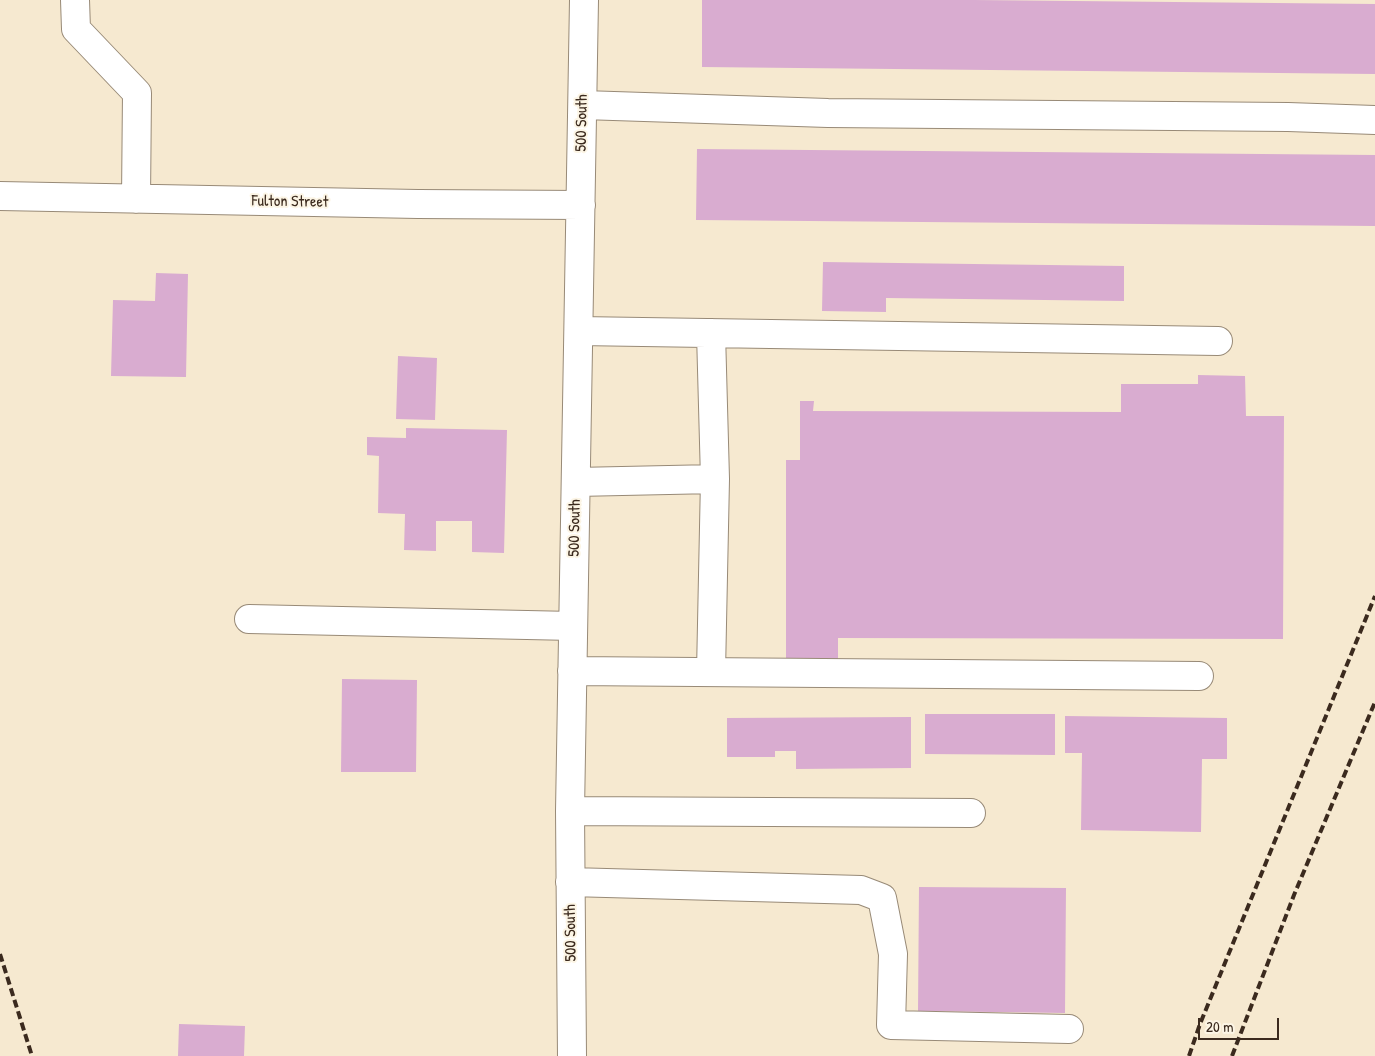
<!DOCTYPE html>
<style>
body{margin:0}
#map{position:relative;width:1375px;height:1056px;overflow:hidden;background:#f6e9d0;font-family:"Patrick Hand",sans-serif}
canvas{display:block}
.scale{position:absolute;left:1198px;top:1018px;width:81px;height:22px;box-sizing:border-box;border:2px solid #3b2a1e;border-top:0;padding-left:6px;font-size:15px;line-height:18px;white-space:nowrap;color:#3b2a1e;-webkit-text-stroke:4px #fcf5e5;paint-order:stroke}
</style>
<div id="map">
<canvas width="1375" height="1056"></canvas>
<div class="scale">20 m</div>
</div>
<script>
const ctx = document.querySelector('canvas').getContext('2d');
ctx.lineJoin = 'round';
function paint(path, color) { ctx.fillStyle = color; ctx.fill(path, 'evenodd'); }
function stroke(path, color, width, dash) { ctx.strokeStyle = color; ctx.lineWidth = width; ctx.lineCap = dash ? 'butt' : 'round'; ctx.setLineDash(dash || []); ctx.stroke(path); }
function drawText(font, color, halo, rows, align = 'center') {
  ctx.font = font + ' "Patrick Hand",sans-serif'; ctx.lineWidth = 4; ctx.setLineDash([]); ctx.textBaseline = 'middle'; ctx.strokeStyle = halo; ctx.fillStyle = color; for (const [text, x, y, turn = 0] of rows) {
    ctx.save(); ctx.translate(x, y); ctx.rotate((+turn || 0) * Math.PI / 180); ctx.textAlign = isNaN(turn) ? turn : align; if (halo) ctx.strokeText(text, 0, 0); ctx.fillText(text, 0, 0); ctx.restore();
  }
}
paint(new Path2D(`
 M702 0H974L1375 4V74L702 67Z
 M697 149 1375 155V226L696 220Z
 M823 262 1124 266V301L886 298V312L822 311Z
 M156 273 188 274 186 377 111 376 113 300 155 301Z
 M398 356 437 358 435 420 396 419Z
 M1198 375 1245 376 1246 416H1284L1283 639 838 638V659L786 658V460H800V401H814L813 411 1121 412V384H1198Z
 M406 428 507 430 504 553 472 552V521H436V551L404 550 405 514 378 513 379 456 367 455V437L406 438Z
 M342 679 417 680 416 772H341Z
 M925 714H1055V755L925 754Z
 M1065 716 1227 718V759H1202L1201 832 1081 830 1082 753H1065Z
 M911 717V768L796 769V751H775V757H727V718Z
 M919 887 1066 888 1065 1013 918 1011Z
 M179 1024 245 1026 244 1056H178Z`), '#d9acd0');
const minor = new Path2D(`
 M75 0 76 29 137 93 136 199
 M583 105 828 113 1288 117 1375 120
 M0 196 418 204 581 205
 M579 331 1218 341
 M576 482 715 479 711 333
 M249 619 573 626
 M572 671 1199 676
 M711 672 715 479
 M570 811 971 813
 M570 882 861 890 882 898 893 954 891 1025 1069 1029
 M572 1056 570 811 584 0`);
stroke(minor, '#988a77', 30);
stroke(minor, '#fff', 28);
stroke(new Path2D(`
 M0 954 32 1056
 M1189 1056 1200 1024 1375 596
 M1232 1056 1294 895 1375 702`), '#3b2a1e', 4, [8, 4]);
drawText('16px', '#3b2a1e', '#fcf5e5', [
 ["500 South",582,123,-89],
 ["Fulton Street",290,202,1],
 ["500 South",575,528,-89],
 ["500 South",571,933,-91]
]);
</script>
